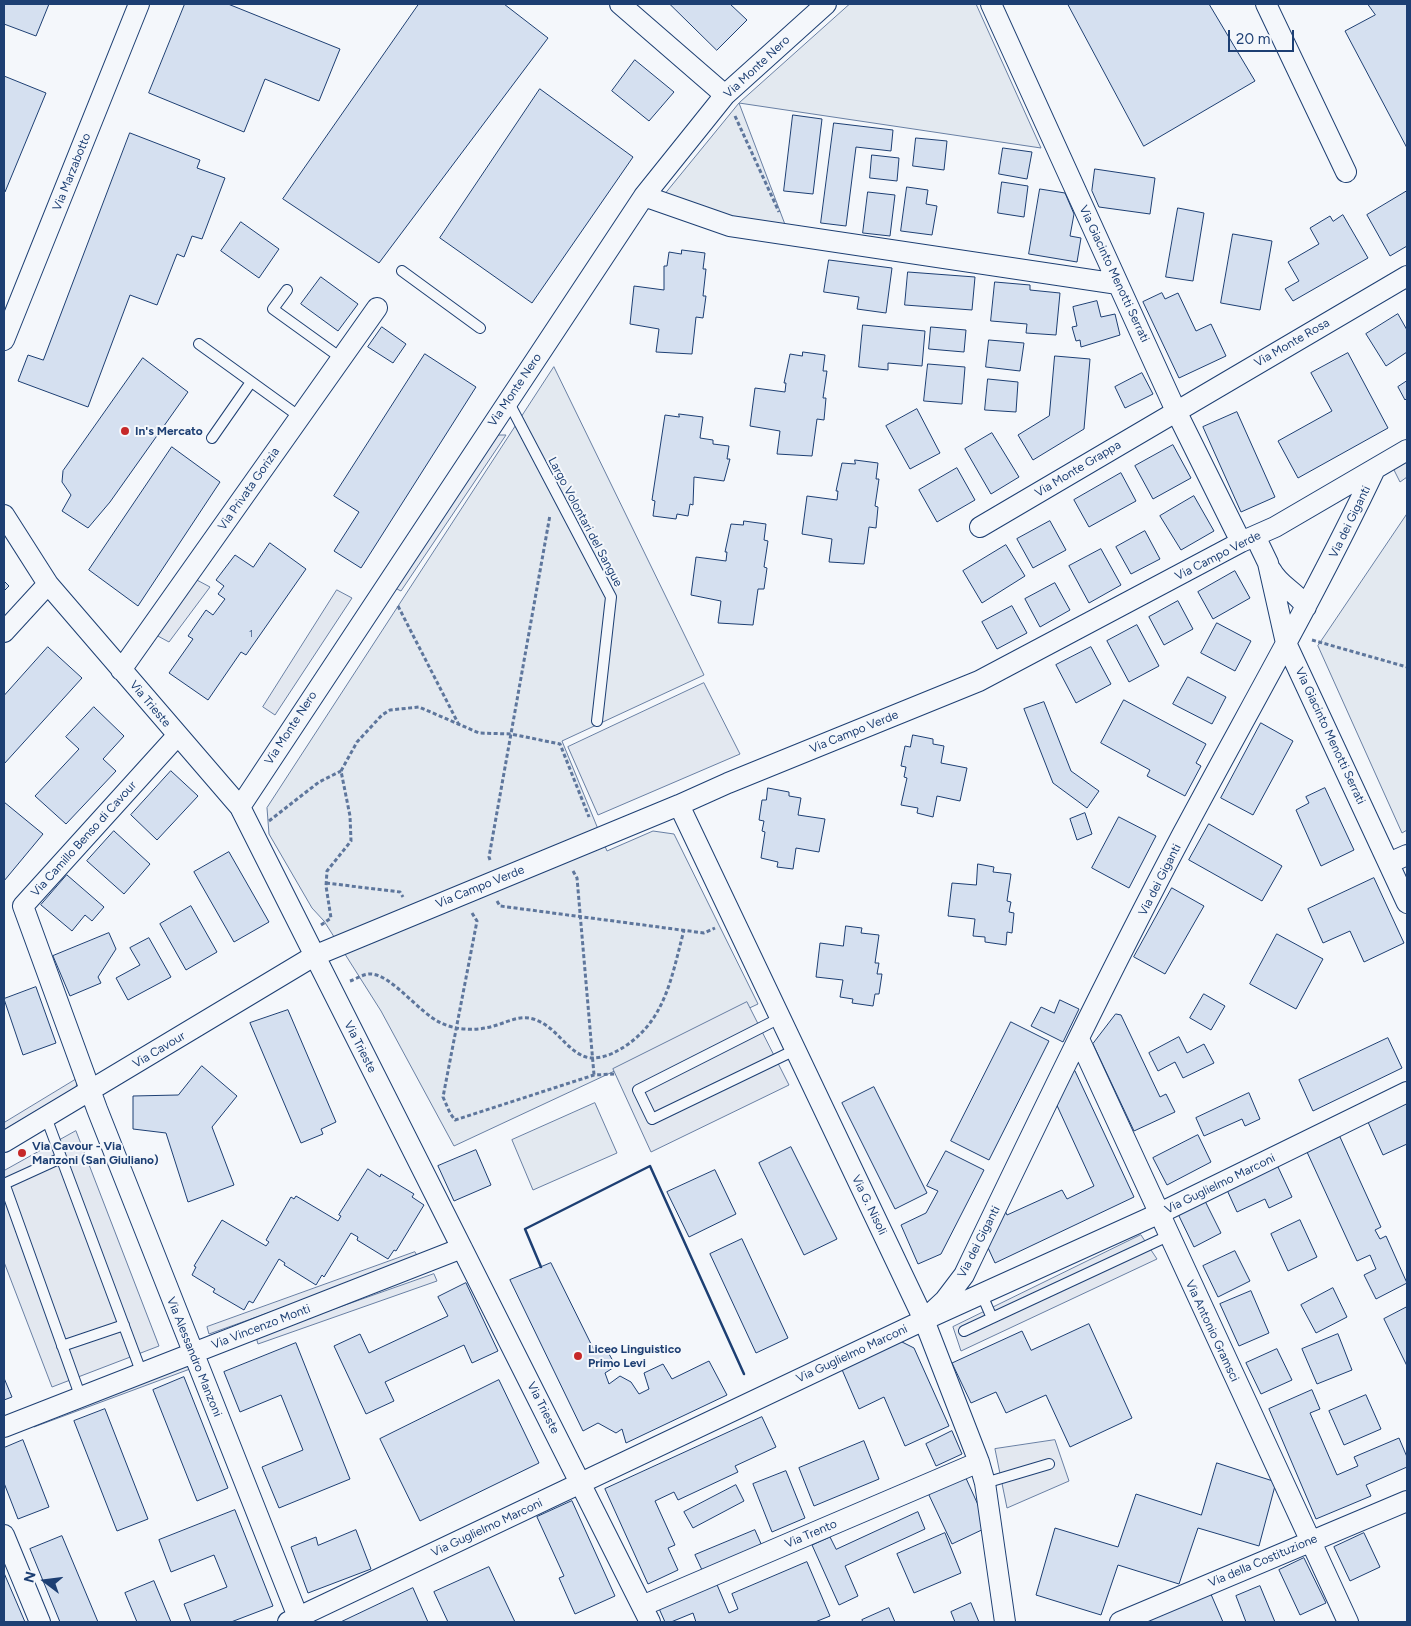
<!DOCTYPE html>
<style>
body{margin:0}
#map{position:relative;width:1411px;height:1626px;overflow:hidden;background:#f4f7fb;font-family:Figtree,sans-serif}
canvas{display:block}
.frame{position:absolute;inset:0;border:5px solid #1d3f73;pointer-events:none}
.north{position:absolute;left:20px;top:1556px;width:50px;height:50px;-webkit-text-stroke:4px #f4f7fb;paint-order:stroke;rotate:285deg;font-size:14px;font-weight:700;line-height:20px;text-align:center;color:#1d3f73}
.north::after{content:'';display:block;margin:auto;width:18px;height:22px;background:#1d3f73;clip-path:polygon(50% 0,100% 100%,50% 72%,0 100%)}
.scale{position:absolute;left:1228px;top:30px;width:66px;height:22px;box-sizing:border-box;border:2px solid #1d3f73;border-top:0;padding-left:6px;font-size:15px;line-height:18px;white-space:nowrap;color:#1d3f73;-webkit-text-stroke:4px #f4f7fb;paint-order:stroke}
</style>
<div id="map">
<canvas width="1411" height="1626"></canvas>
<div class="frame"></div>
<div class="north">N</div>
<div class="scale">20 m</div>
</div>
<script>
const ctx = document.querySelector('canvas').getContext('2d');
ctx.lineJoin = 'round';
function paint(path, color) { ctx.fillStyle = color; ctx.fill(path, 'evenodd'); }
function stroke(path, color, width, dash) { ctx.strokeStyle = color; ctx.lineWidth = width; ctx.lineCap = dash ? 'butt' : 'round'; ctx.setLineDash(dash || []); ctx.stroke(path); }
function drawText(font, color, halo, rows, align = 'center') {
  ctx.font = font + ' Figtree,sans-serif'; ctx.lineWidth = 4; ctx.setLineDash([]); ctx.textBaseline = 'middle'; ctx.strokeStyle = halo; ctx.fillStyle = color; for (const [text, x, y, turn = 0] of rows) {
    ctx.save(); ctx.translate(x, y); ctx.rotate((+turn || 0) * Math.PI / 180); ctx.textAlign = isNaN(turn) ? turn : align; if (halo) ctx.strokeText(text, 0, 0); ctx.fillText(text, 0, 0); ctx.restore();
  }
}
const green = new Path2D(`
 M850 4H976L1041 148 739 103 789 235 659 201 739 103Z
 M554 367 704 675 562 741 607 851 653 831 674 834 758 1004 454 1146 381 1011 324 921 312 908 269 834 267 808Z
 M1407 514V830L1402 833 1318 646Z
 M595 1103 617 1153 533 1190 512 1140Z`);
paint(green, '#e3e9f0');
stroke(green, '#687fa3', 1);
const parking = new Path2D(`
 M494 435H506L401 591 393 587Z
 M1407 458V477L1400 482 1392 466Z
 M195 579 210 587 169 642 156 635Z
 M337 590 352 598 275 715 263 707Z
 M704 683 740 754 598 815 568 747Z
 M747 1002 789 1085 651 1152 613 1069Z
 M78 1078 76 1087 4 1130V1123Z
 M76 1131 159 1346 52 1387 4 1262V1171Z
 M1141 1235 1157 1259 961 1351 953 1327Z
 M415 1252 419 1259 209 1334 207 1327Z
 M434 1274 437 1281 258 1344 256 1337Z
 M188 1362 190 1369 34 1427 33 1421Z
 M1055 1440 1069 1481 1007 1508 995 1449Z`);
paint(parking, '#e3e8f0');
stroke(parking, '#687fa3', 1);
const building = new Path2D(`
 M4 4H49L36 36 4 24Z
 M185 4H228L340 49 319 101 265 79 244 132 149 93Z
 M419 4H504L548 38 379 263 283 199Z
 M670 4H730L747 20 717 50Z
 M1068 4H1209L1255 81 1144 146Z
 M1368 4H1407V148L1345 31 1375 15Z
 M635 60 674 92 649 121 612 91Z
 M4 76 46 93 5 192 4 191Z
 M540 89 633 157 532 303 440 238Z
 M793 115 822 119 813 194 784 191Z
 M834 123 893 130 891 151 856 147 846 226 821 223Z
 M130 133 200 160 197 168 225 178 202 239 192 236 184 257 177 254 157 305 130 295 88 407 18 381 28 355 43 360Z
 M916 138 947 141 944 170 913 166Z
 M1003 148 1032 152 1027 179 999 174Z
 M872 155 899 158 897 181 870 178Z
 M1095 169 1155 178 1150 214 1099 207 1092 191Z
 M1002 182 1028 186 1024 217 998 213Z
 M907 187 928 190 926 204 937 206 932 235 901 231Z
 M1040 189 1065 193 1074 214 1070 236 1081 238 1077 262 1029 254Z
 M1407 191V246L1390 256 1367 215Z
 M868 192 895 195 890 236 863 233Z
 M1178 208 1204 213 1193 281 1166 277Z
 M1343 215 1368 258 1293 301 1285 289 1299 281 1288 262 1319 244 1310 228 1330 216 1333 221Z
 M241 222 279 249 259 278 221 251Z
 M1233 234 1272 241 1260 310 1221 303Z
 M682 250 705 253 703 269H706L703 296H706L703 318 696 317 692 354 656 352 659 329 630 324 634 286 664 290V266H667L669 252 681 254Z
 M829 260 892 268 886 313 857 309 859 297 824 292Z
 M908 272 975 277 972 310 905 305Z
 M321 277 358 304 338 331 301 304Z
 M995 282 1030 285V290L1060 293 1056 335 1026 333 1027 324 991 321Z
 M1162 293 1165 299 1178 293 1196 331 1211 324 1226 356 1179 378 1143 302Z
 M1097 301 1101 317 1115 314 1120 335 1081 347 1080 340 1076 341 1072 327 1077 326 1073 307Z
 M1398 314 1407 330V352L1386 366 1366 334Z
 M863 325 925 331 922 366 888 363V370L859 367Z
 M382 327 406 344 393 363 368 347Z
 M931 327 966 330 964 352 929 349Z
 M989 340 1024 343 1020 371 986 367Z
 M803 352 825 355 823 371H827L823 398H826L824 420 817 419 812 456 777 454 780 431 750 426 755 388 785 392 786 383H784L790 354 802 356Z
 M1348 353 1388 428 1298 478 1278 441 1332 411 1311 373Z
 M425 354 476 387 361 568 334 551 359 512 334 496Z
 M1055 356 1090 359 1084 429 1033 460 1018 435 1049 416Z
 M143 358 188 392 110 502 88 528 62 511 71 495 62 482 63 471Z
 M928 364 965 367 962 404 924 401Z
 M1142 373 1153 394 1125 408 1115 387Z
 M988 379 1018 382 1016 412 985 410Z
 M1407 381V398L1405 400 1398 387Z
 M917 409 940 453 910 469 886 426Z
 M1237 412 1275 497 1241 512 1203 427Z
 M679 414 703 417 700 438 713 440V444L729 446 727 459H730L724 481 694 477 693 505 690 504 688 516 677 514 676 519 653 516 655 501 652 500 665 415 679 417Z
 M992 433 1019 477 991 494 965 449Z
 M1173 445 1191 478 1153 499 1135 466Z
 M172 447 220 482 138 606 89 570Z
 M855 460 878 463 876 479H879L875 506 878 507 876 528 869 527 864 564 829 562 832 539 802 534 807 496 837 500 838 491H836L842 463 855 464Z
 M957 468 975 500 937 522 919 490Z
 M1121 473 1136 501 1089 527 1074 500Z
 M1194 496 1214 531 1181 550 1160 516Z
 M744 521 766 524 764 540 768 541 764 567 767 568 764 589H758L753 625 718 623 721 601 691 595 696 557 726 561 727 552H725L731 524 743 525Z
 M1050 521 1066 550 1033 568 1017 539Z
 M1145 531 1160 559 1131 574 1116 547Z
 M270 543 306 569 246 655 241 652 208 700 169 673 193 639 188 636 206 610 213 615 225 599 218 594 224 586 216 580 235 555 253 567Z
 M1006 545 1025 576 982 603 963 571Z
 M1101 549 1121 585 1089 603 1069 566Z
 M1235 571 1250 598 1213 619 1198 592Z
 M4 581 9 586 4 591Z
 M1055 583 1070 610 1040 627 1025 599Z
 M1178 601 1193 629 1164 645 1149 617Z
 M1012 606 1027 633 997 649 982 622Z
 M1217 623 1251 641 1235 671 1201 653Z
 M1137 625 1159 666 1129 682 1107 641Z
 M48 647 82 678 4 764V696Z
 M1091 647 1111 684 1076 703 1056 665Z
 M1188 677 1226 697 1212 724 1173 704Z
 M1124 700 1206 744 1196 763 1201 766 1185 796 1147 776 1150 770 1101 743Z
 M1044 702 1071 771 1099 791 1087 808 1053 783 1024 709Z
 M94 707 124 736 103 759 116 771 66 824 35 796 79 749 66 737Z
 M1261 723 1293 741 1253 815 1221 798Z
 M913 735 933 739V744L944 746 941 763 967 768 960 801 937 796 933 817 917 813 918 808 901 805 907 778 904 777 906 767 901 766 905 746 910 747Z
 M171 771 198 796 157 840 131 815Z
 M768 788 789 792V796L801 798 798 815 825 819 819 852 796 848 793 869 777 867 778 862 761 858 765 832 762 831 764 821 759 820 762 800H766Z
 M1325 788 1354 850 1321 866 1296 810 1309 803 1306 797Z
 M4 802 43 834 4 881Z
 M1085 813 1092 834 1077 840 1070 819Z
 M1119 817 1156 836 1129 888 1092 868Z
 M1209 824 1282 866 1262 901 1189 860Z
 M114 831 150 864 124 894 87 861Z
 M229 852 269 922 234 942 194 872Z
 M978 864 994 867 993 872 1011 874 1007 901 1011 902 1009 912 1014 913 1012 933 1007 932 1006 945 985 942V937L973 936 975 919 948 916 952 883 976 885Z
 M67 875 104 907 92 921 85 915 72 931 41 905Z
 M1374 878 1404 943 1364 962 1350 931 1323 943 1308 909Z
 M1172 888 1204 906 1165 974 1134 957Z
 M191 906 217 952 186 970 160 924Z
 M846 926 862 928 861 933 879 935 875 963H879L877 974H882L879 994H875L873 1006 852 1003 853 999 840 997 843 980 816 977 820 943 843 946Z
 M109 933 116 949 98 977 101 983 70 996 53 956Z
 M1277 934 1323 959 1296 1009 1250 984Z
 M149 938 171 977 128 1000 116 978 140 965 130 948Z
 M36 987 56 1043 23 1055 4 999Z
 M1204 994 1225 1006 1211 1030 1190 1018Z
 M1060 1000 1079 1009 1063 1042 1031 1026 1041 1007 1054 1013Z
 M288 1010 336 1122 321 1129 323 1134 301 1143 250 1023Z
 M1116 1014 1121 1015 1160 1097 1166 1094 1175 1112 1134 1131 1093 1044Z
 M1011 1022 1049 1041 989 1160 951 1141Z
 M1179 1037 1187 1053 1204 1044 1214 1063 1183 1078 1175 1062 1158 1071 1149 1053Z
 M1388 1038 1402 1068 1313 1111 1299 1080Z
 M202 1066 237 1096 212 1127 234 1185 188 1202 166 1133 133 1129V1096L178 1095Z
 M1075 1071 1134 1197 995 1263 984 1239 1002 1204 1007 1215 1062 1190 1067 1199 1094 1186 1054 1099 1065 1075Z
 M874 1087 927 1193 895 1209 842 1103Z
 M1249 1093 1260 1119 1245 1126 1242 1119 1204 1136 1196 1118Z
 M1407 1103V1144L1383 1155 1368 1122Z
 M1198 1135 1211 1162 1167 1185 1153 1158Z
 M1340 1137 1381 1227 1375 1230 1380 1239 1386 1236 1407 1283 1376 1299 1364 1275 1376 1269 1370 1255 1357 1261 1307 1152Z
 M791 1147 837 1239 804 1255 759 1163Z
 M476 1150 491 1185 454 1201 438 1166Z
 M946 1151 984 1170 941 1254 918 1264 901 1225 926 1213 938 1191 927 1186Z
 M1278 1167 1292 1197 1269 1208 1265 1199 1237 1212 1227 1190Z
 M368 1169 380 1177 381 1174 414 1194 412 1197 424 1205 396 1251 394 1250 388 1259 357 1240 358 1237 351 1233 324 1277 322 1275 316 1285 284 1265 285 1263 279 1259 253 1303 249 1301 244 1310 213 1292 215 1289 192 1275 196 1267 194 1266 222 1220 266 1246 269 1242 266 1240 291 1197 294 1199 296 1196 338 1221 341 1216 339 1215Z
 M715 1170 736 1214 689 1237 667 1192Z
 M1205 1201 1221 1233 1194 1247 1178 1214Z
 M1300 1220 1317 1257 1288 1271 1271 1234Z
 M742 1239 788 1338 756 1353 710 1254Z
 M1235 1251 1250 1281 1218 1297 1203 1266Z
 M551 1263 595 1352 606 1349 616 1366 605 1373 609 1384 620 1376 631 1382 639 1394 649 1389 644 1373 663 1364 672 1379 709 1361 727 1395 626 1443 622 1429 616 1433 598 1423 583 1431 510 1280Z
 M466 1283 498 1351 472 1363 464 1345 385 1382 394 1401 366 1414 334 1346 360 1334 369 1353 448 1316 438 1297Z
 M1333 1288 1347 1317 1316 1333 1301 1305Z
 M1251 1291 1269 1333 1239 1346 1220 1304Z
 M1407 1307V1366L1384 1319Z
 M1089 1324 1132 1418 1070 1447 1046 1395 1006 1413 996 1392 971 1403 952 1363 1022 1331 1031 1350Z
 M1338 1334 1352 1370 1317 1384 1302 1349Z
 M896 1339 914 1348 949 1426 905 1446 884 1397 859 1409 840 1365Z
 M296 1343 350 1479 279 1508 262 1467 303 1450 281 1395 240 1412 224 1372Z
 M1277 1349 1292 1380 1261 1394 1246 1363Z
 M184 1377 228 1488 197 1501 153 1390Z
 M4 1378 12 1397 4 1400Z
 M499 1380 539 1463 420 1521 380 1439Z
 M1312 1390 1320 1409 1310 1413 1337 1475 1358 1466 1354 1457 1399 1438 1407 1457V1467L1366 1485 1371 1496 1316 1519 1269 1409Z
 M1366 1395 1381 1429 1344 1445 1329 1411Z
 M105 1409 148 1519 117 1531 74 1421Z
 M762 1417 776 1447 735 1466 738 1472 678 1500 674 1492 655 1501 675 1545 668 1548 678 1570 648 1584 605 1489Z
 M952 1431 962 1454 936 1466 926 1444Z
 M23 1440 49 1507 18 1519 4 1483V1448Z
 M864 1441 879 1479 814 1506 799 1468Z
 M1217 1463 1276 1482 1259 1546 1198 1528 1179 1584 1118 1565 1101 1615 1036 1595 1055 1528 1118 1547 1136 1494 1201 1515Z
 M786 1471 805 1518 772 1532 753 1484Z
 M965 1476 988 1527 952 1544 928 1493Z
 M736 1485 744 1501 693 1528 684 1512Z
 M572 1501 615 1596 575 1614 559 1578 564 1576 537 1517Z
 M235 1510 273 1606 231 1622H191L184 1604 227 1587 214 1555 171 1572 159 1540Z
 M918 1512 925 1529 845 1566 858 1596 839 1605 812 1545 830 1537 836 1549Z
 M356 1530 371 1569 308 1593 291 1547 316 1537 318 1545Z
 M755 1530 762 1546 702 1570 695 1555Z
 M945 1533 961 1573 914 1593 897 1554Z
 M1364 1533 1380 1567 1350 1581 1334 1547Z
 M62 1536 98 1622H60L30 1549Z
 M1304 1558 1326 1603 1300 1615 1279 1570Z
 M807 1562 830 1616 815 1622H696L693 1613 671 1622H665L657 1604 715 1580 729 1613 738 1609 732 1594Z
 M489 1567 515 1622H448L434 1592Z
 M4 1573 25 1622H4Z
 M154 1581 171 1622H137L125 1593Z
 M1260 1586 1275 1622H1246L1236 1596Z
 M413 1588 428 1622H341Z
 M1210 1592 1223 1622H1141Z
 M971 1603 979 1622H955L951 1612Z
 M889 1608 895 1622H863L862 1620Z`);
paint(building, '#d5e0f0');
stroke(building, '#1d3f73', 1);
const service = new Path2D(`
 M402 271 480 328
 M287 290 273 309 341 358
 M199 344 300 417
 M508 401 611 597 597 721
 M212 438 251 382
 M780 1018 638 1090 652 1119 795 1050
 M46 1117 142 1374
 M4 1183 81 1398
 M4 1184 61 1158
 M982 1295 992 1318
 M964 1331 1168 1236
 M62 1346 124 1325
 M985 1483 1049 1464`);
const minor = new Path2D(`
 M620 4 725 95
 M991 4 1176 411 1241 542
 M1266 4 1346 172
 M644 196 730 226 1118 284
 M4 340 139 4
 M4 515 48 584 240 807 650 1622
 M980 527 1407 276
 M1255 536 1268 563 1286 643 1407 903
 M1271 570C1280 587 1296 591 1306 607
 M4 632 48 584
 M121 670 377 308
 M177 736 23 906 97 1109 300 1622
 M679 805 924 1320 979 1462 985 1483 1005 1622
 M240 807 644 196 725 95 826 4
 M1389 863 1407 855
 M1079 1039 1348 1622
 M4 1142 314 956 679 805 728 783 979 681 1241 542 1275 527 1407 450
 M931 1313 945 1300 964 1275C1035 1127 1106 979 1182 835 1247 713 1316 594 1375 469
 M4 1427 462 1248
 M4 1535 40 1622
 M642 1606 979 1462
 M288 1622 924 1320 1158 1214 1407 1092
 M1120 1622 1407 1501`);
stroke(service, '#1d3f73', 12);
stroke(minor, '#1d3f73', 22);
stroke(new Path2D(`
 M735 116 779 212
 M398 606 459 725
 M1312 640 1407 667
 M269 821 319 782 341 771
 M490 860 489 857 550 515
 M573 871 577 878 594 1075
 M326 883 400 892 403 897
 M497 901 500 906 704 933 715 928
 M472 913 477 921 443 1097 450 1113 455 1120 594 1075 615 1074
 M321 925 331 918 326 886 327 871 351 841 350 816 341 771 357 742 382 715 390 710 419 707 479 733 511 734 560 744 589 817
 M350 981C356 979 365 973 371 974 392 975 418 1012 441 1023 458 1031 479 1031 497 1025 510 1021 522 1014 536 1020 555 1027 564 1046 581 1055 591 1061 607 1057 617 1051 665 1025 671 979 684 930`), '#5e769c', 3, [4, 2.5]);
stroke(service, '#f4f7fb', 10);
stroke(minor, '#f4f7fb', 20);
stroke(new Path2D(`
 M541 1267 525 1229 650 1166 744 1374`), '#1d3f73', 2.5);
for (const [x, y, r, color] of [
 [125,431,5,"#c62828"],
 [22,1153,5,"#c62828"],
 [578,1356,5,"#c62828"]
]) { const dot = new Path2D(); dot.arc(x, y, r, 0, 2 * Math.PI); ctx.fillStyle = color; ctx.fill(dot); stroke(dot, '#f4f7fb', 2); }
drawText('10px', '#4b6792', null, [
 ["1",251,634]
]);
drawText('12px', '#1d3f73', '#f4f7fb', [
 ["Via Monte Nero",757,67,-43],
 ["Via Marzabotto",72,172,-68],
 ["Via Giacinto Menotti Serrati",1114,274,65],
 ["Via Monte Rosa",1292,343,-30],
 ["Via Monte Nero",515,390,-56],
 ["Via Monte Grappa",1078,469,-31],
 ["Via Privata Gorizia",249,489,-55],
 ["Largo Volontari del Sangue",585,522,62],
 ["Via dei Giganti",1350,522,-64],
 ["Via Campo Verde",1218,556,-27],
 ["Via Trieste",150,704,50],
 ["Via Monte Nero",291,728,-57],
 ["Via Campo Verde",854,732,-22],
 ["Via Giacinto Menotti Serrati",1330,736,65],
 ["Via Camillo Benso di Cavour",84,839,-48],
 ["Via dei Giganti",1160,880,-63],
 ["Via Campo Verde",480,887,-22],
 ["Via Trieste",360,1047,63],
 ["Via Cavour",159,1050,-31],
 ["Via Guglielmo Marconi",1220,1184,-26],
 ["Via G. Nisoli",869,1205,64],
 ["Via dei Giganti",979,1242,-63],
 ["Via Vincenzo Monti",261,1327,-21],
 ["Via Antonio Gramsci",1212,1331,65],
 ["Via Guglielmo Marconi",852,1354,-25],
 ["Via Alessandro Manzoni",194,1357,68],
 ["Via Trieste",543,1408,63],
 ["Via Guglielmo Marconi",487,1528,-25],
 ["Via Trento",811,1534,-23],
 ["Via della Costituzione",1263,1561,-23]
]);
drawText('bold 12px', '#1d3f73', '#f4f7fb', [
 ["In's Mercato",135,431],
 ["Via Cavour - Via",32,1146],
 ["Manzoni (San Giuliano)",32,1160],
 ["Liceo Linguistico",588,1349],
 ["Primo Levi",588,1363]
], 'left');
</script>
